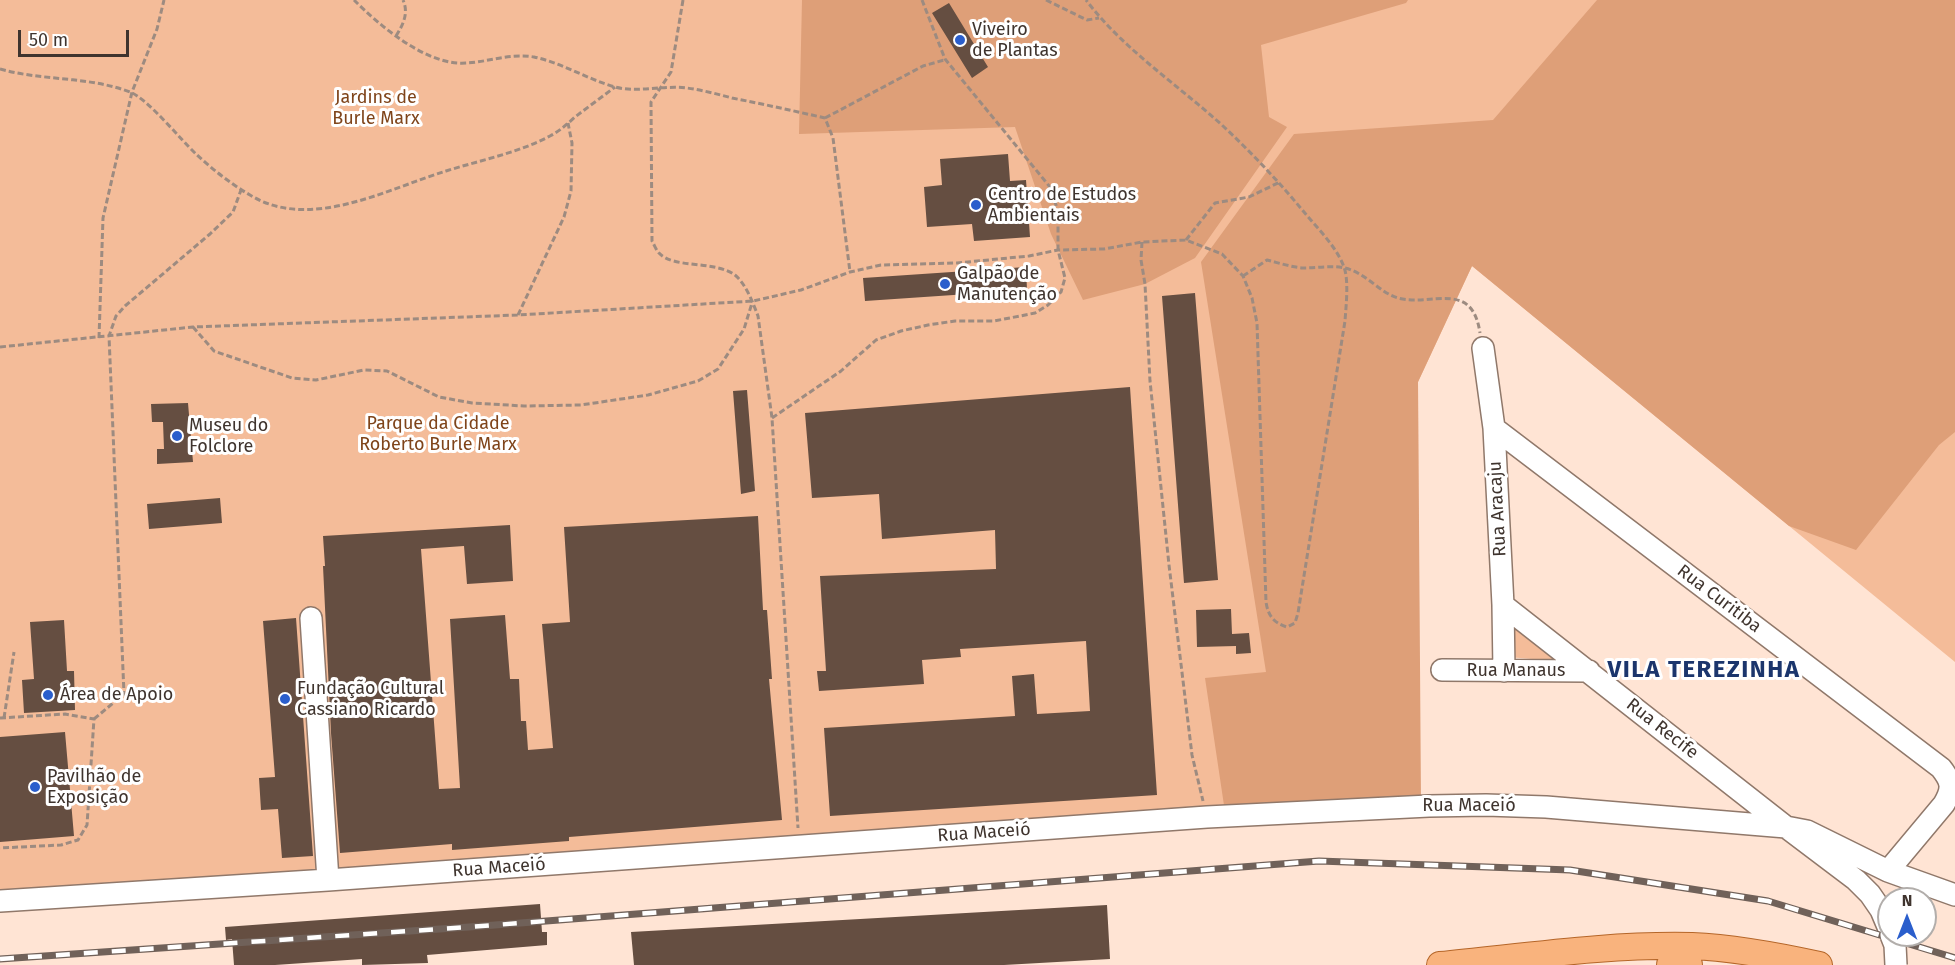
<!DOCTYPE html>
<meta charset="utf-8">
<style>
body{margin:0}
#map{position:relative;width:1955px;height:965px;overflow:hidden;background:#ffe4d4;font-family:"Fira Sans",sans-serif}
canvas{display:block}
.north{position:absolute;left:1877px;top:887px;width:60px;height:60px;box-sizing:border-box;background:#fff;border:2px solid #b2aeab;border-radius:50%;rotate:0deg;font-size:16px;font-weight:700;line-height:24px;text-align:center;color:#3f342e}
.north::after{content:'';display:block;margin:auto;width:21px;height:27px;background:#2a5ecc;clip-path:polygon(50% 0,100% 100%,50% 72%,0 100%)}
.scale{position:absolute;left:18px;top:30px;width:111px;height:27px;box-sizing:border-box;border:3px solid #3f342e;border-top:0;padding-left:8px;font-size:18px;line-height:21px;white-space:nowrap;color:#3f342e;-webkit-text-stroke:4px #fff;paint-order:stroke}
</style>
<div id="map">
<canvas width="1955" height="965"></canvas>
<div class="north">N</div>
<div class="scale">50 m</div>
</div>
<script>
const ctx = document.querySelector('canvas').getContext('2d');
ctx.lineJoin = 'round';
function paint(path, color) { ctx.fillStyle = color; ctx.fill(path, 'evenodd'); }
function stroke(path, color, width, dash) { ctx.strokeStyle = color; ctx.lineWidth = width; ctx.lineCap = dash ? 'butt' : 'round'; ctx.setLineDash(dash || []); ctx.stroke(path); }
function drawText(font, color, halo, rows, align = 'center') {
  ctx.font = font + ' "Fira Sans",sans-serif'; ctx.lineWidth = 6; ctx.setLineDash([]); ctx.textBaseline = 'middle'; ctx.strokeStyle = halo; ctx.fillStyle = color; for (const [text, x, y, turn = 0] of rows) {
    ctx.save(); ctx.translate(x, y); ctx.rotate((+turn || 0) * Math.PI / 180); ctx.textAlign = isNaN(turn) ? turn : align; if (halo) ctx.strokeText(text, 0, 0); ctx.fillText(text, 0, 0); ctx.restore();
  }
}
paint(new Path2D(`
 M0 0H1955V662L1472 266 1418 382 1419 796 0 897Z
 M1506 622 1568 662 1508 657Z`), '#f4bc99');
paint(new Path2D(`
 M802 0H1408L1406 3 1261 45 1269 117 1287 127 1195 258 1145 284 1083 300 1051 234 1015 127 799 134Z
 M1597 0H1955V432L1939 445 1856 550 1789 526 1472 266 1418 382 1421 804 1225 812 1205 678 1266 672 1201 262 1294 134 1493 120Z`), '#de9f78');
paint(new Path2D(`
 M949 3 988 67 972 78 932 13Z
 M1008 154 1010 181 1026 180 1030 237 974 241 972 224 927 227 924 187 942 185 940 159Z
 M1026 267 1027 290 865 301 863 278Z
 M1195 293 1218 580 1184 583 1162 296Z
 M1130 387 1157 795 830 816 824 728 1015 716 1012 676 1034 674 1037 714 1090 711 1086 641 960 649 961 657 922 660 924 684 819 691 817 671H826L820 576 996 569 995 530 882 539 879 494 812 498 805 413Z
 M747 390 755 491 741 494 733 391Z
 M188 403 193 462 157 464V449H164L163 422H152L151 404Z
 M220 498 222 523 149 529 147 504Z
 M758 516 763 610H767L772 679H769L782 820 569 837V841L452 850V844L340 853 331 733 323 566H325L323 536 510 525 513 581 467 584 464 546 421 549 439 789 460 788 450 619 505 615 510 679H519L521 721H526L528 750 553 748 542 624 570 622 564 527Z
 M1231 609 1232 634 1249 633 1251 653 1236 654V646L1197 647 1196 610Z
 M296 618 313 856 282 858 278 809 261 810 259 778 275 777 263 621Z
 M64 620 67 671H74L75 710 24 713 22 680 34 679 30 622Z
 M65 732 74 836 0 842V737Z
 M540 904 542 932H547V945L427 955 428 963 362 965V959L275 965H234L232 939 226 940 225 927Z
 M1107 905 1110 959 1004 965H634L631 932Z`), '#654e41');
const minor = new Path2D(`
 M1483 348 1494 428 1503 605 1504 671
 M1494 428 1941 768C1952 782 1953 788 1944 804L1888 871
 M1503 605 1786 827 1856 880 1870 894 1881 910 1889 929
 M311 618 328 880
 M1442 670 1589 671
 M0 901 328 880 1207 817 1429 806 1486 805 1546 807 1786 827 1807 831 1888 871 1955 895`);
const major = new Path2D(`
 M1440 965C1523 957 1608 944 1692 946 1735 948 1778 956 1819 965
 M1670 965H1689`);
stroke(minor, '#90786a', 24);
stroke(major, '#b56629', 28);
stroke(new Path2D(`
 M354 0C380 26 427 66 466 63 488 62 511 53 534 57 562 63 587 79 615 87 638 93 663 85 687 88 702 90 717 94 732 98 763 104 794 111 825 118L833 138 850 272
 M683 0 671 72 651 102 652 241C654 244 656 250 659 253 673 269 714 260 735 275 746 284 753 303 758 316L772 418 798 828
 M1046 0 1087 20 1099 18
 M396 36C403 25 409 13 403 0
 M0 69C42 81 88 76 130 92 148 99 180 139 196 154 212 169 231 184 250 195 310 232 387 189 446 171 481 160 518 153 550 136 560 131 567 124 575 117 588 107 602 97 615 87
 M825 118 923 66 944 60
 M1186 240 1215 203 1249 197 1280 182
 M1142 242 1141 260 1145 284 1150 381 1169 565 1192 755 1203 801
 M1243 276 1267 260C1279 263 1291 267 1303 268 1317 268 1332 265 1345 268 1366 273 1380 293 1398 298 1432 307 1472 279 1480 333
 M518 315 564 217 571 191 572 143 568 123
 M193 327 214 351 292 378 316 380 364 370 387 371 439 397 472 403 524 406 581 405 648 395 698 381 718 369 744 329 752 303
 M99 338 103 218 132 92 157 29 164 0
 M0 347 193 327 518 315 753 301 801 290 850 272 881 265 957 263 1029 256 1058 250 1104 249 1142 242 1186 240 1222 254 1243 276 1252 298 1257 323 1266 602C1268 616 1274 623 1287 627L1295 623 1298 613 1345 321C1346 306 1349 281 1344 267 1336 246 1318 229 1304 212 1279 182 1252 153 1223 126 1177 84 1124 50 1086 0
 M772 418 841 371 876 340 901 331 928 325 955 321H994L1020 316 1035 313 1048 305 1061 292 1065 278 1058 250V211L1050 187 945 59 922 0
 M0 718 65 714 94 719 87 825 78 840 61 845 0 848
 M4 718 14 652
 M94 719 124 694 109 336 116 316 125 306 210 234 233 212 241 190`), '#9d8b80', 3, [6, 3]);
stroke(minor, '#fff', 21);
stroke(major, '#f9b37d', 26);
const rail = new Path2D(`
 M0 959 469 927 1319 861 1570 870 1768 901 1955 958`);
stroke(rail, '#706159', 7);
stroke(rail, '#fff', 4.5, [14]);
const minorBridge = new Path2D(`
 M1891 935 1895 945 1896 965`);
stroke(minorBridge, '#90786a', 24, []);
stroke(minorBridge, '#fff', 21);
for (const [x, y, r, color] of [
 [960,40,6,"#2a5ecc"],
 [976,205,6,"#2a5ecc"],
 [945,284,6,"#2a5ecc"],
 [177,436,6,"#2a5ecc"],
 [48,695,6,"#2a5ecc"],
 [285,699,6,"#2a5ecc"],
 [35,787,6,"#2a5ecc"]
]) { const dot = new Path2D(); dot.arc(x, y, r, 0, 2 * Math.PI); ctx.fillStyle = color; ctx.fill(dot); stroke(dot, '#fff', 2); }
drawText('18px', '#3f342e', '#fff', [
 ["Viveiro",972,30],
 ["de Plantas",972,51],
 ["Centro de Estudos",988,195],
 ["Ambientais",988,216],
 ["Galpão de",957,274],
 ["Manutenção",957,295],
 ["Museu do",189,426],
 ["Folclore",189,447],
 ["Fundação Cultural",297,689],
 ["Cassiano Ricardo",297,710],
 ["Área de Apoio",60,695],
 ["Pavilhão de",47,777],
 ["Exposição",47,798]
], 'left');
drawText('18px', '#7f441a', '#fff', [
 ["Jardins de",376,98],
 ["Burle Marx",376,119],
 ["Parque da Cidade",438,424],
 ["Roberto Burle Marx",438,445]
]);
drawText('18px', '#3f342e', '#fff', [
 ["Rua Aracaju",1498,509,-93],
 ["Rua Curitiba",1719,599,37],
 ["Rua Manaus",1516,671],
 ["Rua Recife",1662,729,38],
 ["Rua Maceió",1469,806],
 ["Rua Maceió",984,833,-4],
 ["Rua Maceió",499,868,-4]
]);
ctx.letterSpacing = '1.5px';
drawText('bold 24px', '#1b356c', '#fff', [
 ["VILA TEREZINHA",1704,670]
]);
ctx.letterSpacing = '0px';
</script>
